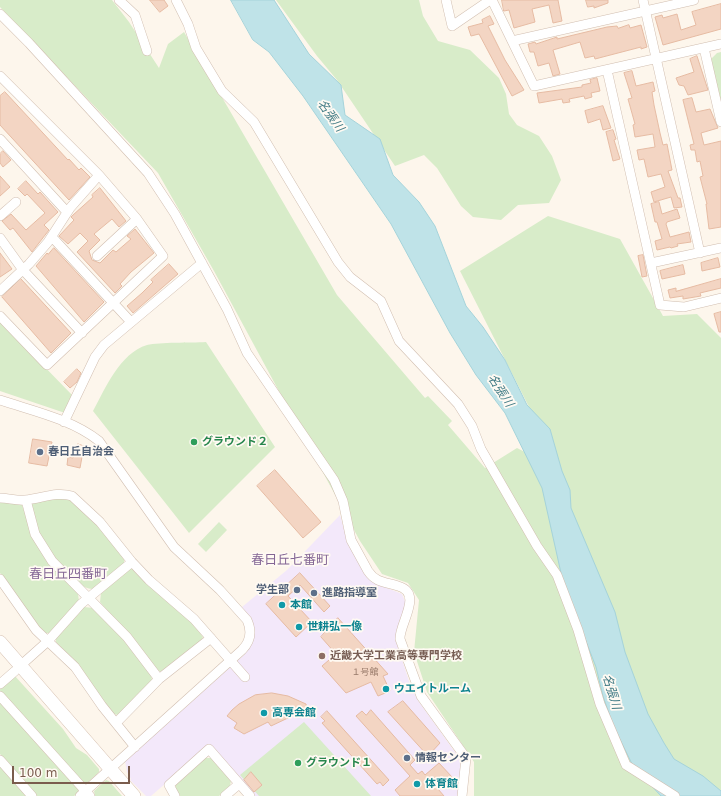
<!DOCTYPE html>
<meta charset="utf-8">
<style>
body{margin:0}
#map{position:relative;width:721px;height:796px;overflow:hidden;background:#fdf6ec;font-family:"DejaVu Sans",sans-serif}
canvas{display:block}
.scale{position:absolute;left:12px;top:766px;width:118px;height:18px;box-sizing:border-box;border:2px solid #7a5c4d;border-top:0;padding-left:5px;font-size:12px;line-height:14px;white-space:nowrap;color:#7a5c4d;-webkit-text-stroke:3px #fffaf3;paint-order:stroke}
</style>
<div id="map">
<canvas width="721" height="796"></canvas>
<div class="scale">100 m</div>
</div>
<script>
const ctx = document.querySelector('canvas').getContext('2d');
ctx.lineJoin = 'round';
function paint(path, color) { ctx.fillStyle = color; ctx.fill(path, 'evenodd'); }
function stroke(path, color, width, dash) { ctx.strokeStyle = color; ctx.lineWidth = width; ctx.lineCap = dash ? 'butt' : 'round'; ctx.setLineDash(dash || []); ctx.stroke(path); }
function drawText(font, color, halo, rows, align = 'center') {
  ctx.font = font + ' "DejaVu Sans","Noto Sans JP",sans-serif'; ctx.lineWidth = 3.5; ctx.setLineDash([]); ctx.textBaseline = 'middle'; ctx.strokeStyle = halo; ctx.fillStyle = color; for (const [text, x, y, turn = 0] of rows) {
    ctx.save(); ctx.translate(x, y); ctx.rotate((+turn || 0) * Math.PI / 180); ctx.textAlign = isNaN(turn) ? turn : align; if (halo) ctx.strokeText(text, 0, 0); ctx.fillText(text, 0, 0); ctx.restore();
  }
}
paint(new Path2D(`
 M340 515 348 543 365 575 372 582 402 594 406 604 396 632V641L409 681 417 699 462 762 458 796H255L210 745 151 796H146L130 780 131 779 127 772 125 761 244 655 253 640 255 630 250 618 242 607 287 570Z`), '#f3e8fa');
paint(new Path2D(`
 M0 0H112L129 22 159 68 168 44 184 32 337 295 425 398 428 396 452 421 448 425 485 468 517 448 561 470 460 271 548 216 620 239 663 316 697 314 721 338V796H474V762L427 692 414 652 419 600 408 583 382 574 360 541 214 271 158 173 0 7Z
 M276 0H419L423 16 438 41 470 50 499 78 506 94 509 114 517 125 539 136 552 156 561 180 549 203 518 205 501 220 473 217 461 206 437 168 424 155 395 166 337 80 317 56Z
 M721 52V102L711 59 717 53Z
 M0 321 73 396 65 413 0 391Z
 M206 342 275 447 189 533 93 411C105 389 120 353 147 345 160 342 190 343 206 342Z
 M66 497C89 505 110 540 124 559V564L93 589C75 590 45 547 39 532 35 523 34 514 31 505L34 502Z
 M0 501 19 502 22 505 32 533 78 594 79 601 49 633H45L40 629 0 573Z
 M219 522 227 530 206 552 198 544Z
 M129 569H134L191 621 203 637 201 641 162 672 157 670 100 602 101 593Z
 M84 607 93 608 126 641 151 675 152 680 118 715 114 714 104 705 84 672 56 642V637Z
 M14 675 63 729 76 748 87 755 99 769V772L86 784 83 783 0 691V687Z
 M0 701 78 788V793L74 796H37L0 754Z
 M304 722 371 796H259L240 775Z
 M205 758H211L231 780 230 786 219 796H179L175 790 176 784Z
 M0 766 27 796H0Z
 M106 780 109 781 122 796H95L94 791Z`), '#d8ecc9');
const water = new Path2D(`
 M231 0H274L309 54 341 85 345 115 380 139 393 175 419 202 435 226 466 306 483 327 505 360 527 405 550 429 562 471 570 490 571 508 615 612 625 652 648 714 664 743 674 759 703 776 721 791V796H661L633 766 613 725 603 696 596 667 563 582 542 488 505 413 476 375 450 333 391 224 303 96 269 52 253 40Z`);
paint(water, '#bfe3e8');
stroke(water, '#a5d3da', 1);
const building = new Path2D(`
 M150 0H164L168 6 160 12Z
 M502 0H558L562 21 553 23 549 5 532 9 535 22 514 28 509 10 504 11Z
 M586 0H608V3L594 8V6L588 7Z
 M721 4V29L663 45 655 17 662 15 663 18 677 14 681 30 696 25 692 12Z
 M490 16 494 24 488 26 505 60 524 90 512 96 479 34 471 36 468 27 483 23 482 20Z
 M629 25 630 28 641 25 647 47 641 49V47L595 59 594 56 585 58 580 42 553 50 560 74 553 76 549 63 538 66 534 52H530L528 44 535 42 536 44 557 37V39L607 27 617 26 618 28Z
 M697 56 708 90 688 95 684 86 679 85 676 78 694 72 690 59Z
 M632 71 636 86 653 82 655 91 652 92 654 105 660 133 663 145 667 144 672 170 668 171 678 198H680L682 207 674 208 671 197 654 202 651 192 665 187 661 174 648 177 644 159 639 160 637 150 655 147 653 134 635 137 633 125 635 124 628 99 632 98 624 73Z
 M597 78 600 91 591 93 592 97 585 99 584 96 569 99 570 102 563 103 562 99 539 103 537 93 582 87V85L591 83 590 80Z
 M5 92 68 160 69 159 79 170 81 168 90 177 69 200 0 125V96Z
 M692 98 696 112 710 109 718 128 701 133 704 145 721 141V227L709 229 706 204H707L700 177 703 176 700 161 697 162 695 150H691L690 145 694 144 683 100Z
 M603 106 611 128 603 130 600 119 588 123 585 111Z
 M613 130 616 139 614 140 620 159 613 161 606 132Z
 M3 151 11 160 3 167 0 163V154Z
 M0 176 10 187 0 196Z
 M26 181 38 194 40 192 58 212 44 225 49 230 32 252 13 228 10 230 2 221 11 214 26 230 45 213 27 194 25 196 18 189Z
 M100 188 126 221 119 227 112 219 94 234 100 240 89 251 92 260 100 263 113 250 116 252 131 239 127 236 135 229 154 253 131 272 120 284 122 286 115 293 77 252 88 241 80 233 68 244 59 236 74 220 71 217 73 215 93 197 92 195Z
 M659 202 662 214 677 209 680 218 667 222 666 224 670 237 689 232 691 242 677 244 678 246 671 248 670 247 657 250 655 241 662 239 657 222H655L651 204Z
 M54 248 104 302 84 322 36 266 47 253 48 254Z
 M0 253 12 269 0 277Z
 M643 255 647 276 642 277 638 256Z
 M718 258 720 267 702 271 701 263Z
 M169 264 178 274 133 313 127 306 142 293 153 282 151 280Z
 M683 265 685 274 662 279 660 271Z
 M21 279 71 333 51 353 2 297Z
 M721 279V288L700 293 701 296 683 299V296L670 298 668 290 676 288V291Z
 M721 312V332H719L714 314Z
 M77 369 81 373 77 382 70 388 64 382Z
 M33 439 52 442 47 466 29 463Z
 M78 444 84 446 80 468 67 465 68 457 73 458 75 447 77 448Z
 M275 470 321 522 303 538 257 486Z
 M300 573 330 606 324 612 300 585 288 596 312 622 296 637 266 604Z
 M338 618 388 674 383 676 390 691 378 696 371 682 346 693 322 666 336 654 321 637Z
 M272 693 288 696 306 704 307 709 271 726 268 722 244 734 234 728 237 723 227 716 232 710 239 704 255 695Z
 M403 701 440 743 428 756 388 712Z
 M371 710 415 760 410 765 418 774 422 771 425 775 439 763 452 777 438 789 444 796H400L395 790 410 776 356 716 362 711 366 715Z
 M327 711 389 780 383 786 380 782 377 784 322 723 325 721 321 717Z
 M251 772 262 785 254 792 244 780Z`);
paint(building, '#f3d5c3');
stroke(building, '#e6bba3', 1);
const street = new Path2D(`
 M119 0 135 15 147 51
 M176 0 188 24 196 48 222 91 254 122 338 262 350 277 381 301 399 341 458 404 472 426 481 449 537 546 557 575 578 630 600 704 626 765 675 796
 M446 0 452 26 490 0
 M492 0 534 86 721 44
 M643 0 700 253
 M0 14 29 43 148 173 175 214 227 309 247 353 334 480 343 501 351 540 368 571C376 583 386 582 398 586 424 593 399 624 400 639L421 696 466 758 462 796
 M512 41 694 0
 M704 48 721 122
 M607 70 660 305 684 307 721 298
 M0 76 99 175 137 219 163 256 47 365 0 316
 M0 139 67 212
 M0 216 16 202
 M52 237 131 322
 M0 238 23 270 82 333
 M97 256 137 219
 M651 263 721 248
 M0 291 29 264 48 242 70 208 99 175
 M0 400C33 411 71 419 99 441L174 547 220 590 247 620C252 631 251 641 242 650L80 796
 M64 422 95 357 104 345 202 263
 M0 498C8 498 17 501 25 500 41 499 56 491 72 496L100 522 132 562 149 580 194 619 245 677
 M26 500 35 534 52 561 127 637 159 679
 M0 579 36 630 75 667 102 706 135 747
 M20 666 48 641 81 604 132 562
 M0 684 15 671
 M0 696 90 796
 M116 723 159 679 211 638
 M0 760 32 796
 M175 796 169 785 209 749 250 796
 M225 796 239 784`);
const secondary = new Path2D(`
 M0 642 134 796`);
stroke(street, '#d1beb0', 10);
stroke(secondary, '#d6c0b0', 14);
stroke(street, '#fff', 9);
stroke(secondary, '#fff', 13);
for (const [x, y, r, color] of [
 [194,442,4,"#2e9e5b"],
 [40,452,4,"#5c6f8a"],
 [297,590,4,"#5c6f8a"],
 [314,593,4,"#5c6f8a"],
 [282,605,4,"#0f9aa8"],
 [299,627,4,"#0f9aa8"],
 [322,656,4,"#8d6e63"],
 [386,689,4,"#0f9aa8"],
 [264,713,4,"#0f9aa8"],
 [407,758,4,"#5c6f8a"],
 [298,763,4,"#2e9e5b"],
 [417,784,4,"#0f9aa8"]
]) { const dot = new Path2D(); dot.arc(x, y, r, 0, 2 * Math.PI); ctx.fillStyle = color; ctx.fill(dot); stroke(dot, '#fffaf3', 1.5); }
drawText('9px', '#987a6a', null, [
 ["１号館",365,673]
]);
drawText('bold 11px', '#27864d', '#fffaf3', [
 ["グラウンド２",202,442],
 ["グラウンド１",306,763]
], 'left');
drawText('bold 11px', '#4e5e75', '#fffaf3', [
 ["春日丘自治会",48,452],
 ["学生部",289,590,"right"],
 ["進路指導室",322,593],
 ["情報センター",415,758]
], 'left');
drawText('bold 11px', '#0d838f', '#fffaf3', [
 ["本館",290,605],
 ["世耕弘一像",307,627],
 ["ウエイトルーム",394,689],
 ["高専会館",272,713],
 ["体育館",425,784]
], 'left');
drawText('bold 11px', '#785e54', '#fffaf3', [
 ["近畿大学工業高等専門学校",330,656]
], 'left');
drawText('italic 12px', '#437c86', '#fffaf3', [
 ["名張川",330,116,54],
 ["名張川",500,391,57],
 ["名張川",611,692,73]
]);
drawText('13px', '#846695', '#fffaf3', [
 ["春日丘七番町",290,561],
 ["春日丘四番町",68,575]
]);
</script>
